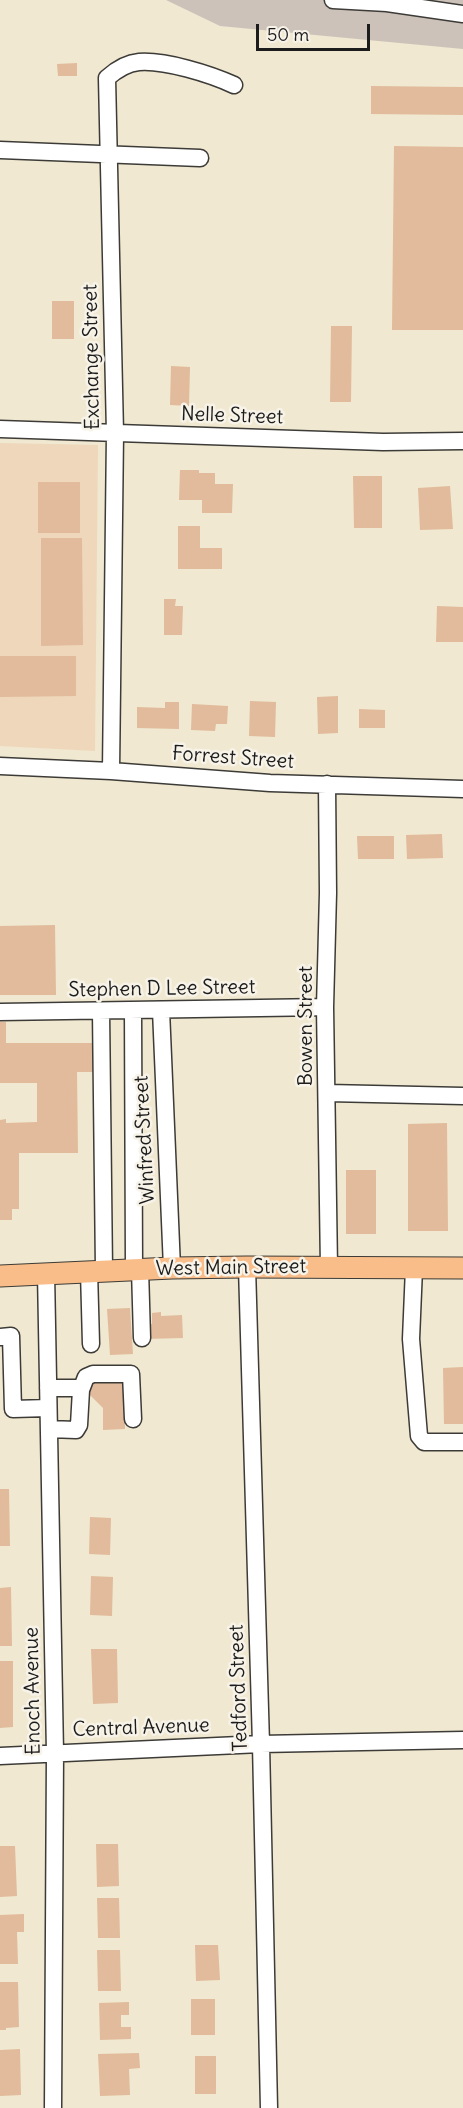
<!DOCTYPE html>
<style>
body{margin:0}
#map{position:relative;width:463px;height:2108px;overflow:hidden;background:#f0e8d0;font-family:Delius,sans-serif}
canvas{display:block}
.scale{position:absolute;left:256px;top:24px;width:114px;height:27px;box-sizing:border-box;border:3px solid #1c1c1c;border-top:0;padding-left:8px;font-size:18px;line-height:21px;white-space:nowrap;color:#1c1c1c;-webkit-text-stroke:4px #f7f3e8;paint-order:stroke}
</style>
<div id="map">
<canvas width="463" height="2108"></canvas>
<div class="scale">50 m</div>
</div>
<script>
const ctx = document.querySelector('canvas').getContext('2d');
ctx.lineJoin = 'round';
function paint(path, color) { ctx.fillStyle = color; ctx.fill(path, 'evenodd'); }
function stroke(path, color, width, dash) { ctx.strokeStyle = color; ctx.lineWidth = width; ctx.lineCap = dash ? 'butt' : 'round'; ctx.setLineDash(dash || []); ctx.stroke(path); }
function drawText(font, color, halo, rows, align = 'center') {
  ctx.font = font + ' Delius,sans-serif'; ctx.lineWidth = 5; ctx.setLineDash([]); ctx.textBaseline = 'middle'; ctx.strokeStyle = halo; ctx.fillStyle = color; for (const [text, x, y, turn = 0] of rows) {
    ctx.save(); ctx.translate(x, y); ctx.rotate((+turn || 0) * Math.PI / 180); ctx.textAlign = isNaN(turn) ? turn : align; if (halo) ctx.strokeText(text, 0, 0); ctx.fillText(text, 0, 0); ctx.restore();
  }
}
paint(new Path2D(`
 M0 443 98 445 95 751 0 746Z`), '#eed7bb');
paint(new Path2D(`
 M166 0H463V49L220 26Z`), '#ccc2b9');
paint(new Path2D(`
 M77 63V76H58L57 64Z
 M371 86 463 87V115L371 114Z
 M394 146 463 147V330H392Z
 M52 301H74V339H52Z
 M331 326H352L351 402H330Z
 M171 366 190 367 189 406 170 405Z
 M180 470H199V473H215V484H233L232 513H202V500H179Z
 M353 476H382V528H354Z
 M38 482H80V533H38Z
 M450 486 453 529 420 530 418 488Z
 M178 526H200V548H222V569H178Z
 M41 538H82L83 645 41 646Z
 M164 599H176L175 606H183L182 635H164Z
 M437 606 463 607V642H436Z
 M0 656H76V696L0 697Z
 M338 696V733L318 734 317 697Z
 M250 701 276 702 275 737 249 736Z
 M165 702H179V729L137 728V707L165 708Z
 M192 704 228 706 227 724H216L215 731 191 730Z
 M359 709 385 710V728H359Z
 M442 834 443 858 407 859 406 835Z
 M357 836H394V859H358Z
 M55 925 56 995H0V926Z
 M0 1022H6V1043H108V1072H77L78 1153H19V1209H12V1220H0V1120L6 1119V1123L37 1122V1083H0Z
 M447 1123 448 1231H408V1124Z
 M346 1170H376V1234H346Z
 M130 1308 133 1354 110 1355 107 1309Z
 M161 1312V1316L182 1315 183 1338 145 1339 144 1324H152V1313Z
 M463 1367V1424H444L443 1368Z
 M124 1379 125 1429 103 1430V1408L90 1395V1380Z
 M0 1489H9L10 1546H0Z
 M90 1517 111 1518 110 1555 89 1554Z
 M91 1576 113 1577 112 1616 90 1615Z
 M11 1587 12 1646H0V1588Z
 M91 1649H117L118 1703 93 1704Z
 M0 1661H13V1727L0 1728Z
 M96 1844H118L119 1886 97 1887Z
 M0 1846H15L17 1896 0 1897Z
 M97 1898H119L120 1938H98Z
 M24 1914V1932H17L18 1964H0V1915Z
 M195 1945H218L220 1980 196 1981Z
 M97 1950H120L121 1991H98Z
 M0 1982H18L19 2027 6 2028V2030H0Z
 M191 1999H215V2035H191Z
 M129 2002V2015H121V2027H131V2039L100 2040 99 2003Z
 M20 2049 21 2095 0 2096V2050Z
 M139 2053 140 2068 129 2069 130 2095 100 2096 98 2054Z
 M195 2056H216V2094H195Z`), '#e1bb9b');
const minor = new Path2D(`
 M333 0 387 3 463 14
 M0 150 200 158
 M0 429 383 442 463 441
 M0 766 111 771 270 783 463 789
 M111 771 115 433 107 78C116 70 127 63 139 62 165 60 210 74 234 85
 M327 784 328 893 325 1007 329 1268
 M133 1010 134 1269
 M161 1010 172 1268
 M101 1011 104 1271
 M0 1012 325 1007
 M328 1093 463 1096
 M247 1267 261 1744 269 2108
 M414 1268 411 1339 419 1436 424 1442H463
 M140 1269 142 1338
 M89 1271 91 1344
 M46 1273 55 1753 53 2108
 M0 1337 11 1336 13 1409 48 1408
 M48 1388H78L81 1390 79 1425 76 1430 49 1429
 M81 1390 86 1377 93 1374H131L133 1419
 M0 1756 261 1744 463 1740`);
const major = new Path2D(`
 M0 1276 172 1268 247 1267 463 1268`);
stroke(minor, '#3c3b37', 19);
stroke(major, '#3c3b37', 23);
stroke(minor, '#fff', 16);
stroke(major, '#f8bd88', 21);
drawText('20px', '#1c1c1c', '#f7f3e8', [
 ["Exchange Street",92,357,-91],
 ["Nelle Street",232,416,2],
 ["Forrest Street",233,758,4],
 ["Stephen D Lee Street",162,989,-1],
 ["Bowen Street",306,1026,-90],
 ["Winfred Street",145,1140,-93],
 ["West Main Street",231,1268,-1],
 ["Tedford Street",239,1688,-92],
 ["Enoch Avenue",33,1691,-91],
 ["Central Avenue",141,1728,-2]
]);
</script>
